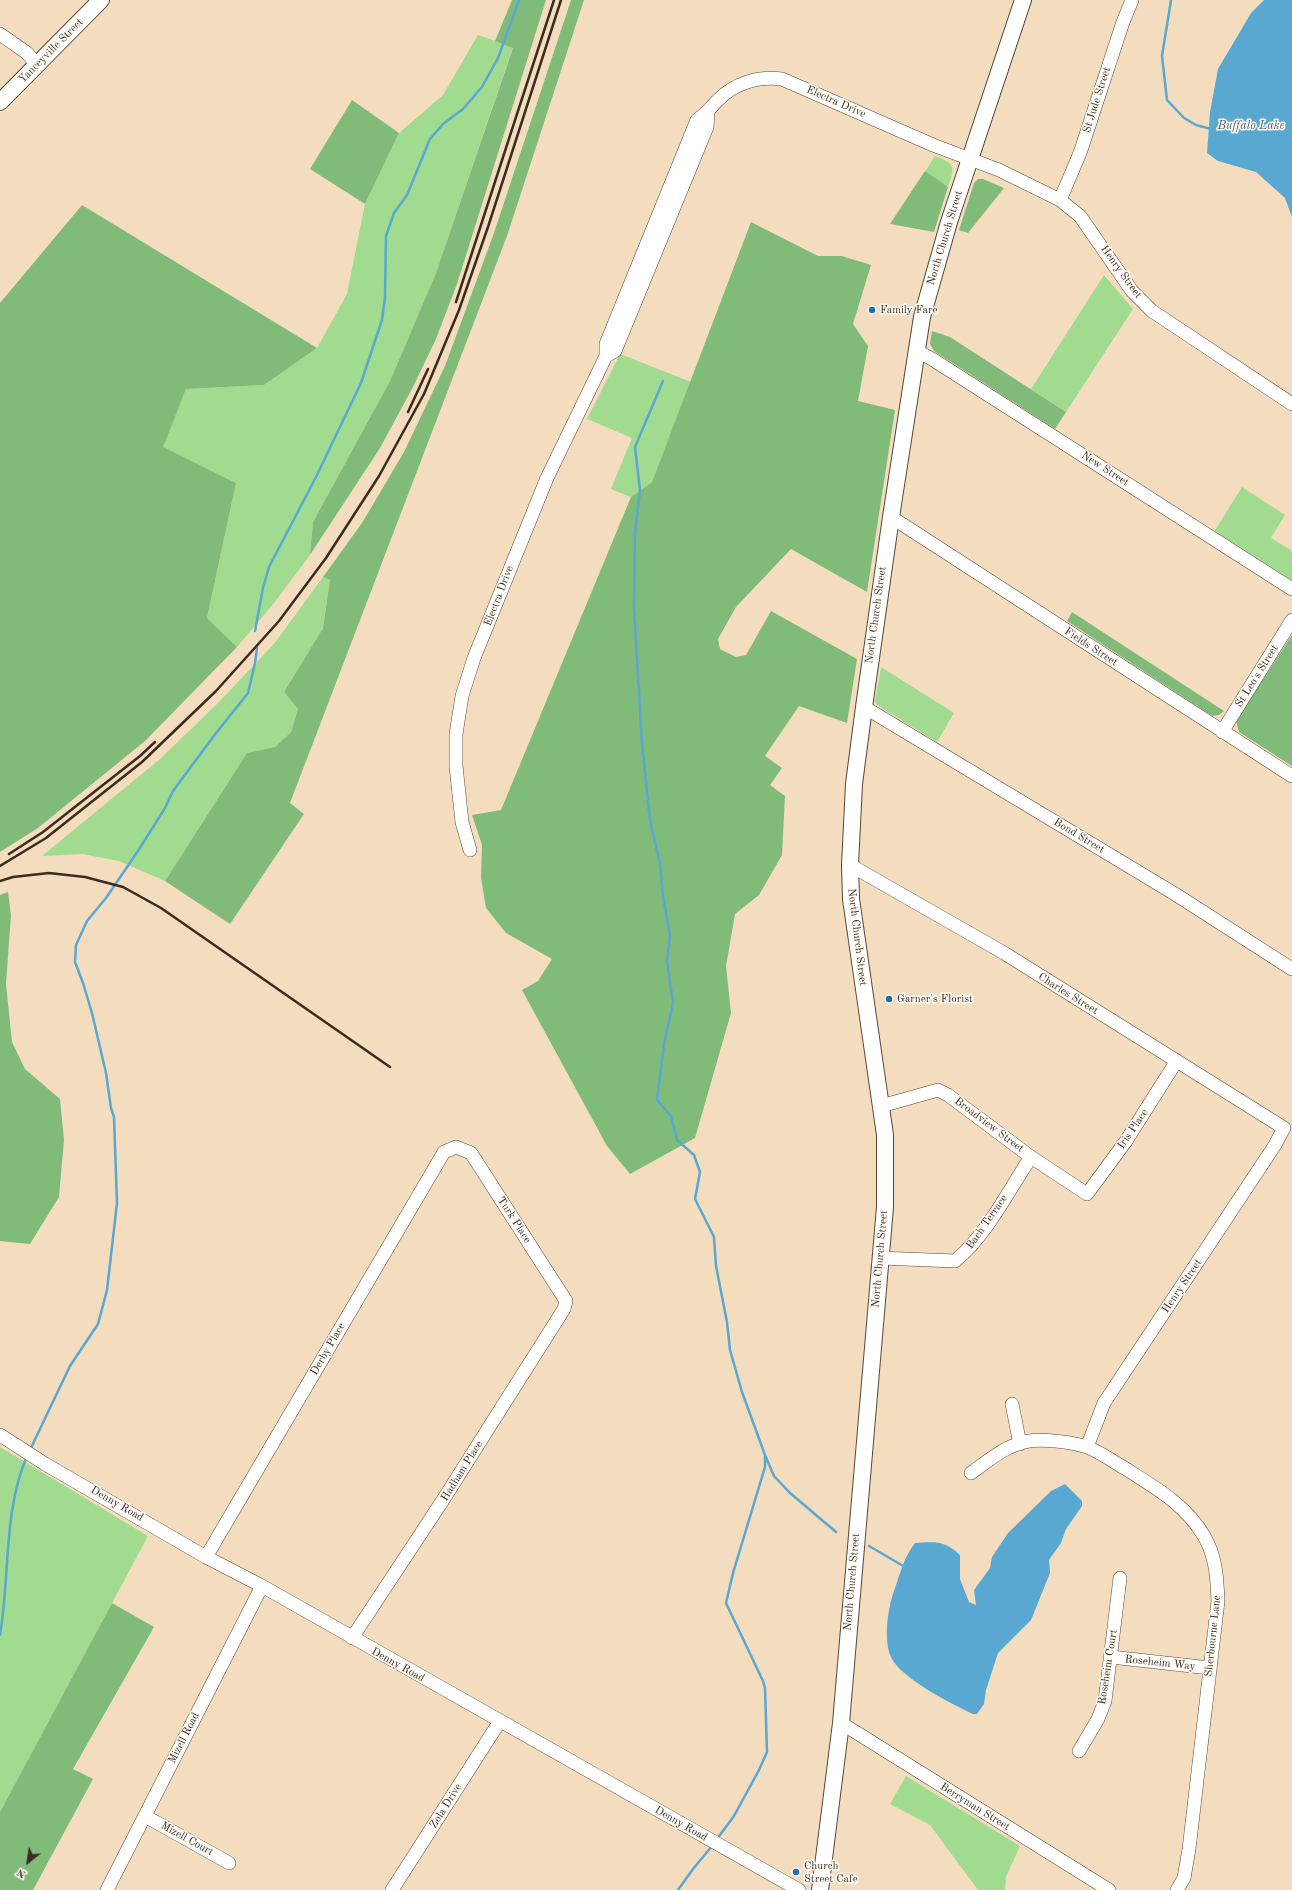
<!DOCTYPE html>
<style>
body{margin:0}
#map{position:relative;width:1292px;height:1890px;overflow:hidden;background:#f4ddbf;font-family:"Old Standard TT",serif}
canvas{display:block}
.north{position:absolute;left:8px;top:1842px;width:40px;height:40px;-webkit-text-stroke:3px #fdfcf7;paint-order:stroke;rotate:210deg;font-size:11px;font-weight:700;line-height:16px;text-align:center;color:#3b2a1e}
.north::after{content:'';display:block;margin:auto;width:14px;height:18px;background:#3b2a1e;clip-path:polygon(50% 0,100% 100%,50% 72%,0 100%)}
</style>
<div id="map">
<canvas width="1292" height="1890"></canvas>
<div class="north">N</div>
</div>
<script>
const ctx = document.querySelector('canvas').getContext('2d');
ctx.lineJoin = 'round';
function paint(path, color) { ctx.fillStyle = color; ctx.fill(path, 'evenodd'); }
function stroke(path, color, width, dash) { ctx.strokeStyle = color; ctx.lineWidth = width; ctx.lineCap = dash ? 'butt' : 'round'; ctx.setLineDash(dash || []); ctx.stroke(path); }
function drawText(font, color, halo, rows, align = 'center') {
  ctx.font = font + ' "Old Standard TT",serif'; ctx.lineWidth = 3; ctx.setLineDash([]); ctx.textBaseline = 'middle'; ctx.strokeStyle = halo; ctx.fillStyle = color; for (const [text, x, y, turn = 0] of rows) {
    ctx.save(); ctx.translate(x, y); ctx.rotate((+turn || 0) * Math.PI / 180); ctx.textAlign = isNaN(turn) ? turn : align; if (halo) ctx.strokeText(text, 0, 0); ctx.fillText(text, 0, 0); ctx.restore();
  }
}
paint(new Path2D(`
 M478 35 513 47 436 273 390 381 313 522 310 555 274 603 237 647 207 618 236 483 162 447 186 389 264 385 317 348 347 294 365 204 399 133 443 95Z
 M935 156C956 164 955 167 948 187L925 172Z
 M1104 275 1133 309 1066 412 1031 389Z
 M620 354 691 382 652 482 631 497 611 489 632 438 587 419Z
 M1242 487 1285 515 1271 538 1292 551V581L1214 532Z
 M323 577 330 580 323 628 284 692 298 709 291 732 275 747 247 753 165 881 119 861 83 854 42 856 160 759 218 703 274 644Z
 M881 667 954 713 937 742 877 705 875 701Z
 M0 1447 148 1536 0 1812Z
 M906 1776 1020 1846 1006 1877 1005 1890H978L930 1825 890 1804Z`), '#a0db8f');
paint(new Path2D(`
 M512 0H546L457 284 436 339 413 387 380 448 310 555 313 522 390 381 436 273 513 48 495 41Z
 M571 0H584L507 236 290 803 304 814 230 924 165 881 247 753 275 747 291 732 298 709 284 692 323 628 330 580 323 577 362 523 404 452 445 366 494 233Z
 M352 100 399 133 365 204 310 169Z
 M925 171 948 187 934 232 890 224Z
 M978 179H983L1004 188 968 233 959 230 974 183Z
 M82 205 317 348 264 385 186 389 163 447 236 483 207 618 237 647 145 741 38 828 0 852V303Z
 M751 222 818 256H842L871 265 853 324 868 346 858 401 895 410 867 592 791 549 736 607 718 639 720 649 736 657 746 655 771 611 857 659 847 723 799 706 765 756 782 768 770 785 785 796 782 855 759 895 735 914 726 966 731 1013 695 1138 630 1174 607 1146 522 990 538 981 552 959 506 933 486 908 481 878 482 845 472 815 501 810 631 497 652 482Z
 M932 331 950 337 1066 412 1055 429 934 351 930 344Z
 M1072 612 1224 711 1219 715 1212 716 1067 621Z
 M1292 635V766L1239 732 1236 721Z
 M8 892 11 915 6 984 12 1042 25 1069 60 1099 64 1140 59 1197 30 1244 0 1241V895Z
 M112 1603 154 1627 73 1769 93 1779 33 1890H0V1812Z`), '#80bb7a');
paint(new Path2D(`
 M1264 0H1292V217L1285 198 1256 172 1218 161 1207 153 1210 112 1218 69 1251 13Z
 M1065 1484 1082 1501V1506L1066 1529 1061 1543 1049 1560 1050 1573 1031 1620 998 1653 986 1690 984 1704 977 1714H973C953 1705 899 1677 891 1657 883 1639 888 1608 894 1591 900 1574 904 1557 915 1543 935 1542 944 1540 960 1555V1579L969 1602 976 1605 974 1590 990 1568 992 1557 1008 1533 1051 1491Z`), '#58a8d2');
stroke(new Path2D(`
 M1171 0 1162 56 1167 100 1184 118 1196 125 1211 129
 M663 381 635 447 640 490 635 533 634 608 642 744 650 820 660 864 663 896 670 936 667 962 673 1003 664 1044 657 1100 671 1116 677 1140 694 1155 700 1172 695 1199 714 1237 716 1266 727 1322 730 1350 742 1392 765 1455 774 1476 790 1493 836 1532
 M255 631 263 588 269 567 316 477 361 383 382 320 385 297 386 236 394 213 407 195 430 139 443 124 463 109 482 87 498 58 519 0
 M30 1450 70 1366 98 1324 107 1290 117 1203 114 1117 111 1108 106 1073 92 1013 83 983 75 962 76 945 87 921 106 898 138 851 165 808 173 791 213 737 248 693 255 663 257 648
 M869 1546 905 1567
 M0 1635C10 1577 3 1512 27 1456
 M717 1839 734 1816 759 1770 767 1752 765 1688 763 1681 726 1603 733 1573 765 1467V1457
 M678 1890 693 1869 712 1846`), '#58a8d2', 2.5);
const minor = new Path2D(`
 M0 34 27 53 37 65
 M1060 200 1080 153 1123 22 1132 0
 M917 351 932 359 1292 589
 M606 356 615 351 707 127 708 113
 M891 517 1292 776
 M864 707 1175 894 1292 969
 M1222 732 1292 620
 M470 850 462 822 456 766V734L462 696 474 658 547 478 606 356V344L697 120C706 114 710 108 717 101 734 83 758 76 782 79L933 145 999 170 1060 200 1080 216 1132 291 1152 311 1292 404
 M850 865 1004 953 1284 1128 1275 1145 1104 1403 1087 1447
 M881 1106 938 1090 948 1095 1031 1157 1087 1194 1126 1141 1176 1062
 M880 1258 955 1261C987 1235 1008 1191 1031 1157
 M1012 1404 1020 1444
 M0 1435 45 1464 206 1557 262 1586 799 1890
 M971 1473C989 1460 1006 1445 1029 1441 1044 1439 1072 1442 1087 1447 1100 1452 1114 1462 1126 1469 1156 1488 1186 1505 1204 1536 1216 1556 1217 1578 1218 1601L1189 1849 1184 1878 1177 1890
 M206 1557 444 1152 456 1147 471 1153 566 1301 564 1309 443 1500 352 1638
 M1111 1657 1210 1668
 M841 1723 1109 1890
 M1079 1751 1098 1719 1105 1701 1120 1578
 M145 1816 229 1863
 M107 1890 262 1586
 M392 1890 500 1721`);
const major = new Path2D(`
 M0 102 101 0
 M820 1890 841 1723 885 1207V1135L851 899 850 865 854 784 864 707 891 517 922 317 949 222 1023 0`);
stroke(minor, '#574536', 14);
stroke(major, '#574536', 18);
stroke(minor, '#fff', 13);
stroke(major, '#fff', 16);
stroke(new Path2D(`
 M456 302 554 0
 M408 412 428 369
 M9 854 43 832 140 756 155 742
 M0 866 46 838 142 762 216 691 279 621 326 558 379 476 424 394 459 310 488 227 561 0
 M0 881 13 877 49 873 85 877 123 887 161 908 390 1067`), '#3b2a1e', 2.5);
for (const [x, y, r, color] of [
 [872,310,4,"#1f6fb2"],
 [889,999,4,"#1f6fb2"],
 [796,1872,4,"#1f6fb2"]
]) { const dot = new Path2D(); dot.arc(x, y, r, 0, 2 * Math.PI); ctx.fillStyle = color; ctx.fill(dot); stroke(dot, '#fdfcf7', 1.5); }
drawText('11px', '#3b2a1e', '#fdfcf7', [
 ["Yanceyville Street",51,51,-45],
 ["St Jude Street",1097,100,-72],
 ["Electra Drive",836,102,24],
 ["North Church Street",945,238,-73],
 ["Henry Street",1121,272,54],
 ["New Street",1105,469,33],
 ["Electra Drive",499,596,-69],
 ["North Church Street",876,615,-82],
 ["Fields Street",1091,647,33],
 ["St Leo's Street",1257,676,-58],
 ["Bond Street",1079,836,31],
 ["North Church Street",857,937,83],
 ["Charles Street",1068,994,32],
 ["Broadview Street",989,1125,37],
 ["Iris Place",1133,1129,-56],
 ["Turk Place",514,1220,57],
 ["Bach Terrace",987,1222,-55],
 ["North Church Street",880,1259,-85],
 ["Henry Street",1182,1286,-56],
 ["Derby Place",328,1349,-60],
 ["Hadham Place",462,1471,-58],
 ["Denny Road",117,1504,30],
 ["North Church Street",852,1582,-85],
 ["Sherbourne Lane",1213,1636,-84],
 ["Roseheim Way",1160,1663,6],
 ["Denny Road",398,1665,29],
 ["Roseheim Court",1108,1667,-81],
 ["Mizell Road",184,1738,-63],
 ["Zola Drive",446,1806,-58],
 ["Berryman Street",975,1807,32],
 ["Denny Road",681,1824,30],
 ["Mizell Court",187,1839,29]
]);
drawText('11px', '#3b2a1e', '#fdfcf7', [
 ["Family Fare",880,310],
 ["Garner's Florist",897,999],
 ["Church",804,1866],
 ["Street Cafe",804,1879]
], 'left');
drawText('italic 12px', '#475c66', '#fdfcf7', [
 ["Buffalo Lake",1251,126]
]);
</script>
